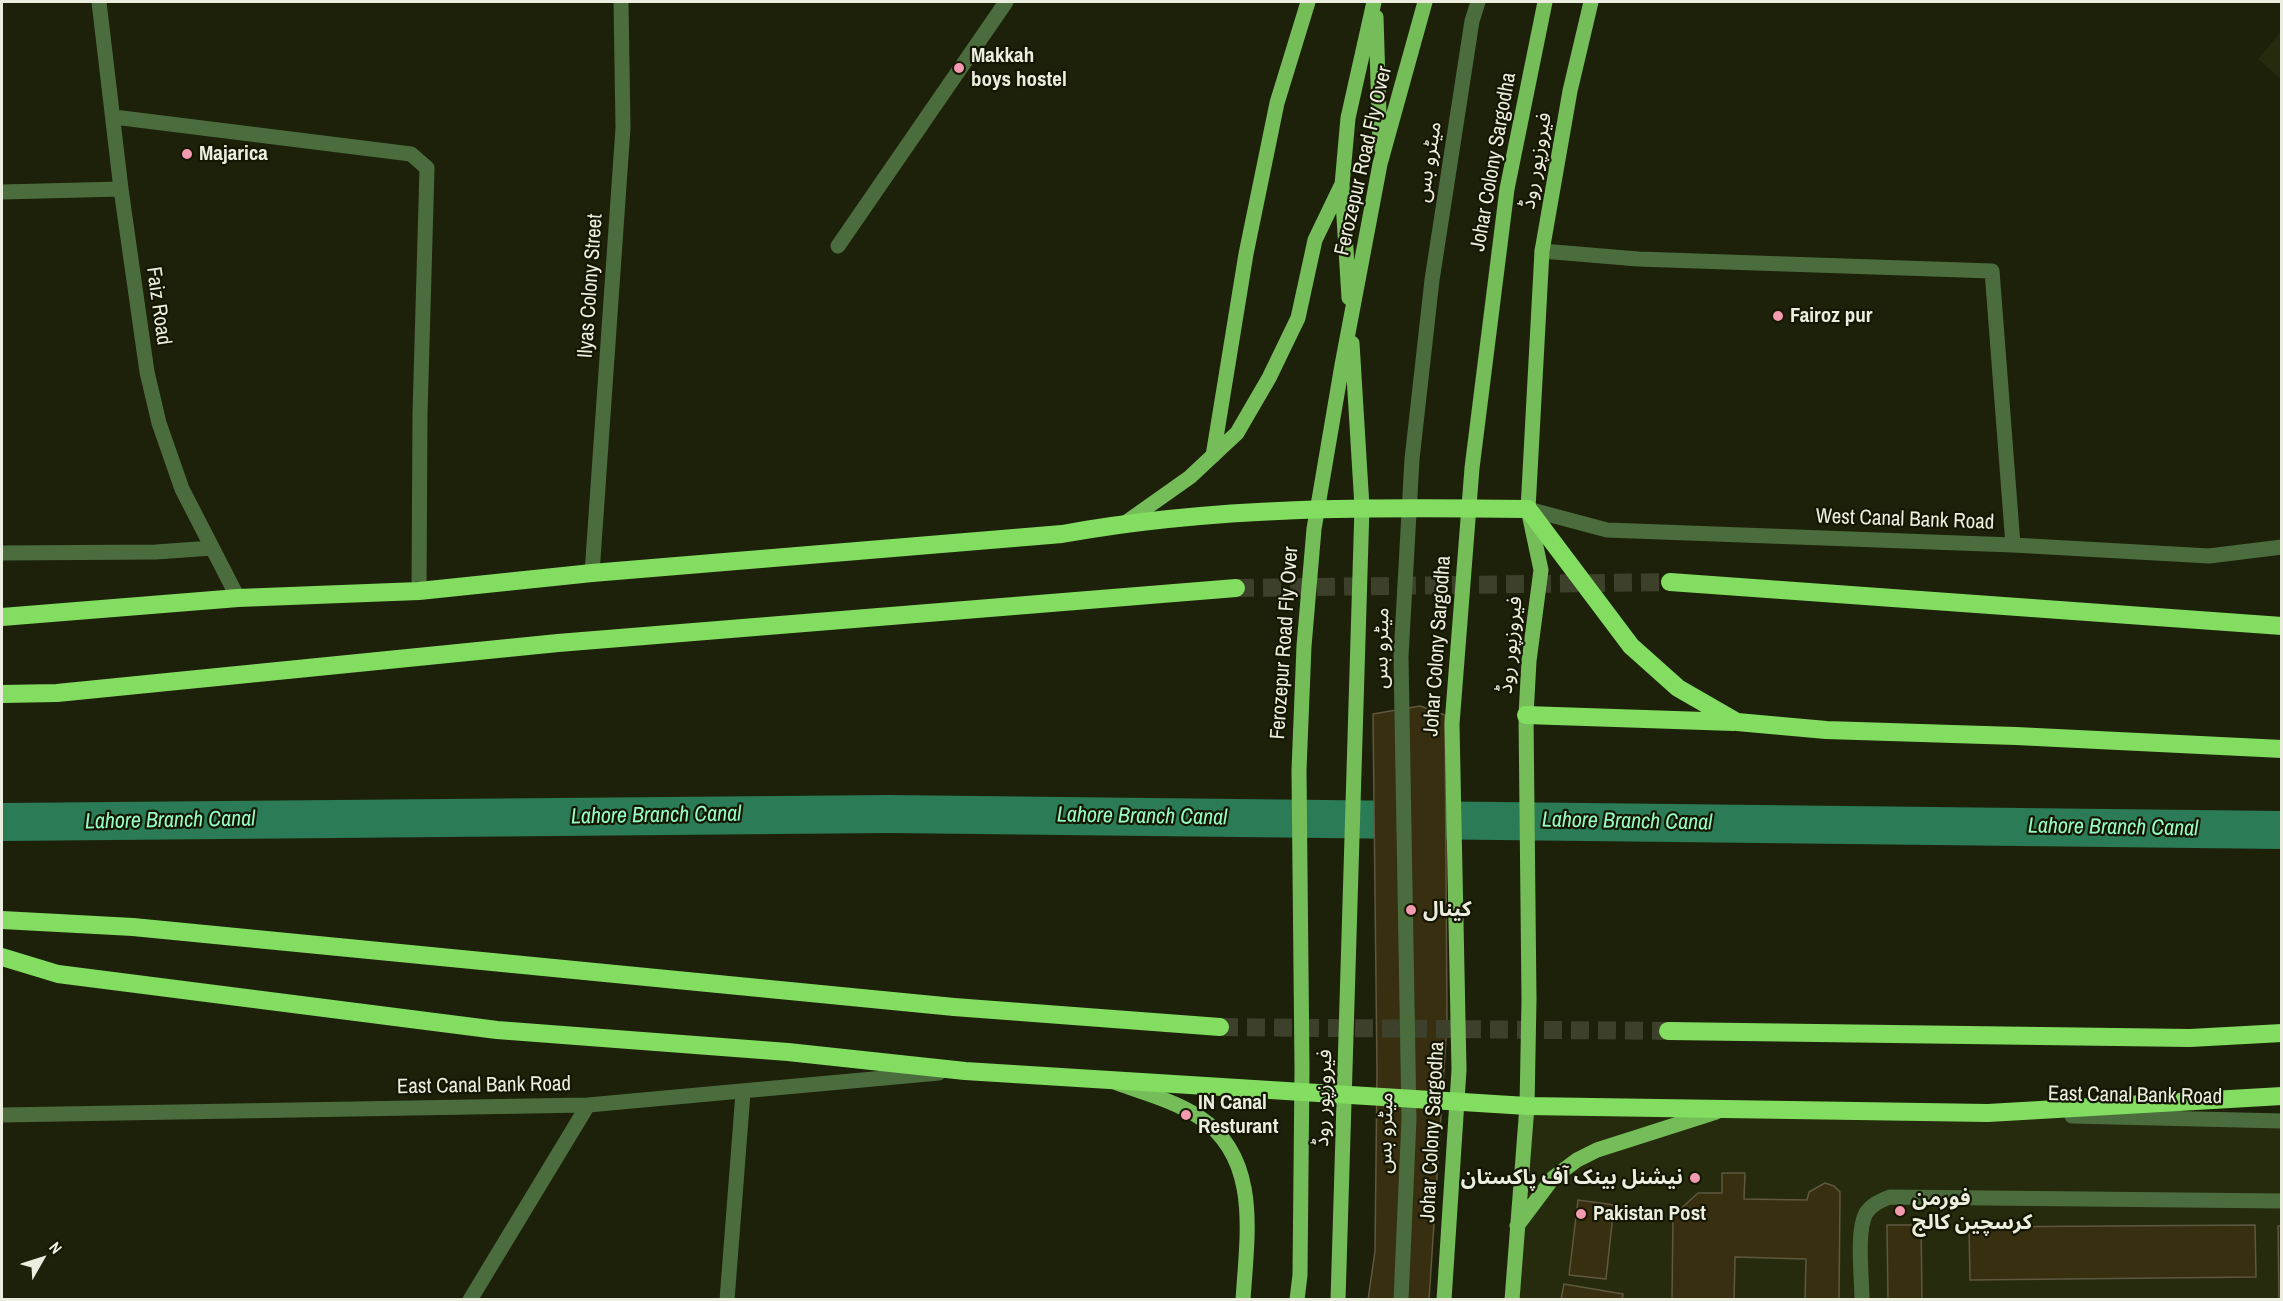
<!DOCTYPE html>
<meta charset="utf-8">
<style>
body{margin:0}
#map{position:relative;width:2283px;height:1301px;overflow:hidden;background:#1e210a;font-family:"Archivo Narrow",sans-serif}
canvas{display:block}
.frame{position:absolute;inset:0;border:3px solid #ebeddf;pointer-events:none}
.north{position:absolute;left:12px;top:1229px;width:60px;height:60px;-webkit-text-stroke:4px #151703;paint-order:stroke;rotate:51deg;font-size:16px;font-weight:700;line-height:24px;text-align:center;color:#ebeddf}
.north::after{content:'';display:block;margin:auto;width:21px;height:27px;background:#ebeddf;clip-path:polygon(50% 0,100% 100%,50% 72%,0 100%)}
</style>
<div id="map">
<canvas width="2283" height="1301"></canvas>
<div class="frame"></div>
<div class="north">N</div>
</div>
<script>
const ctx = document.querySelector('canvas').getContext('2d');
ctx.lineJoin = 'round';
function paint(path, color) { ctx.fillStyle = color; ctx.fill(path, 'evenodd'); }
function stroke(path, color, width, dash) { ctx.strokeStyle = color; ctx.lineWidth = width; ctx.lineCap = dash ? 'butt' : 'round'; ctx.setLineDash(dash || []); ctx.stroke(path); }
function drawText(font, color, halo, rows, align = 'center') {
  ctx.font = font + ' "Archivo Narrow","Noto Sans Arabic",sans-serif'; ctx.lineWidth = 4.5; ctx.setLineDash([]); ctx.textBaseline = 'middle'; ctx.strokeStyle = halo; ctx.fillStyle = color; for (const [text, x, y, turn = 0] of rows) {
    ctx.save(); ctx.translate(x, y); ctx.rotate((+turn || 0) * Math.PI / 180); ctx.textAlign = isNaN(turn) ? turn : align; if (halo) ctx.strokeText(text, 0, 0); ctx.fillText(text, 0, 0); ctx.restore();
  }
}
paint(new Path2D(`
 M2281 32V79L2258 59Z
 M1527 1106 2281 1122V1299L1512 1300Z`), '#272b0d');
stroke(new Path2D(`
 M2 822 889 814 2282 830`), '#2a7b56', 38);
const building = new Path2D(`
 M1420 706 1445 715 1447 1023 1429 1300H1368L1375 1251 1377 1072 1373 714Z
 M1722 1173H1745L1744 1199 1807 1200 1809 1192 1825 1183 1834 1186 1840 1192 1839 1300H1805L1806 1259 1735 1257 1734 1300H1672L1673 1216 1698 1193H1722Z
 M1578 1200 1614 1205 1606 1279 1569 1275Z
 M1887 1225H1921L1922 1300H1888Z
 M2255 1225 2256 1277 1970 1280 1969 1227Z
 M2278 1226H2282V1300H2244L2279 1299Z
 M1564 1284 1623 1294 1622 1300H1561Z`);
paint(building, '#382f10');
stroke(building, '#5f583f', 1.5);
stroke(new Path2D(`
 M1236 588 1670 582
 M1220 1027 1668 1031`), '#3d402a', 18, [18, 9]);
stroke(new Path2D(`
 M99 2 121 189 147 372 159 423 182 489 238 598
 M114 117 411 154 427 168 420 414 419 591
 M2 192 121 189
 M838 246 1006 2
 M1542 251 1638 259 1992 271 2013 545
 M1528 509 1607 530 2013 545 2209 556 2282 547
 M2 553 156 552 212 548
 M592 573 623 128 621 2
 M2 1115 588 1105 939 1073
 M2072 1116 2282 1121
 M470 1300 588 1105
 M727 1300 743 1093
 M1401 1300 1409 1119 1401 656 1412 459 1432 280 1472 21 1478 2
 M1862 1300C1862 1278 1856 1231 1866 1213 1872 1204 1880 1201 1890 1197L2282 1201`), '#4b6d3e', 15);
stroke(new Path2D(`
 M1376 17 1380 146
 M1349 298 1342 185 1348 118 1374 2
 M1213 456 1246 254 1277 103 1308 2
 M1125 523 1190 477 1237 433 1269 378 1298 318 1315 240 1341 186
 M1117 1083C1144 1093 1175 1101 1199 1117 1261 1158 1247 1235 1243 1300
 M1517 1226 1553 1178 1577 1160 1597 1150 1716 1112
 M1297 1300 1300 1275 1302 1069 1299 770 1304 646 1314 529 1342 365 1380 164 1425 2
 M1338 1300 1362 507 1352 343
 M1444 1300 1459 1070 1452 724 1472 468 1507 189 1545 2
 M1512 1300 1527 1106 1529 1000 1526 715 1529 661 1541 570 1528 509 1542 251 1570 91 1591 2`), '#74bd58', 15);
stroke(new Path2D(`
 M1670 582 2282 626
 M2 617 238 598 419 591 592 573 1062 534C1216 506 1372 507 1528 509L1631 646 1678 688 1737 722 1826 730 2016 736 2282 749
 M2 694 57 693 558 643 1236 588
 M1526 715 1734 722
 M2 920 133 927 954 1007 1220 1027
 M2 957 58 974 497 1030 788 1052 965 1071 1527 1106 1988 1113 2282 1096
 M1668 1031 2190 1038 2282 1033`), '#83dd61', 18);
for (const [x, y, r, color] of [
 [959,68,6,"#f29ab0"],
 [187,154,6,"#f29ab0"],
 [1778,316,6,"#f29ab0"],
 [1411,910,6,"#f29ab0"],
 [1186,1115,6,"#f29ab0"],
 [1695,1178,6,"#f29ab0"],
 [1900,1211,6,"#f29ab0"],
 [1581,1214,6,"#f29ab0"]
]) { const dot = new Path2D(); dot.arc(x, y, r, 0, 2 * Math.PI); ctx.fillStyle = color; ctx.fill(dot); stroke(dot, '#151703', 2); }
drawText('bold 21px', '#ebeddf', '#151703', [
 ["Makkah",971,56],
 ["boys hostel",971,80],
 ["Majarica",199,154],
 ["Fairoz pur",1790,316],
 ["کینال",1423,910],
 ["IN Canal",1198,1103],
 ["Resturant",1198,1127],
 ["نیشنل بینک آف پاکستان",1683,1178,"right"],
 ["فورمن",1912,1199],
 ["کرسچین کالج",1912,1223],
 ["Pakistan Post",1593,1214]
], 'left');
drawText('21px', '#ebeddf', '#151703', [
 ["Ferozepur Road Fly Over",1364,161,-77],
 ["فیروزپور روڈ",1537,161,-80],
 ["میٹرو بس",1429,162,-81],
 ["Johar Colony Sargodha",1494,162,-80],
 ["Ilyas Colony Street",591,286,-86],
 ["Faiz Road",158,306,82],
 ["West Canal Bank Road",1905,520,2],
 ["Ferozepur Road Fly Over",1285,643,-86],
 ["فیروزپور روڈ",1511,645,-84],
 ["Johar Colony Sargodha",1438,646,-86],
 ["میٹرو بس",1382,648,-89],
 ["East Canal Bank Road",484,1086,-1],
 ["East Canal Bank Road",2135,1096,1],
 ["فیروزپور روڈ",1324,1098,-88],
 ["Johar Colony Sargodha",1433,1132,-87],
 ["میٹرو بس",1386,1133,-89]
]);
drawText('italic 22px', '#95fcc7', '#151703', [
 ["Lahore Branch Canal",656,816,-1],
 ["Lahore Branch Canal",1142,817,1],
 ["Lahore Branch Canal",170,821,-1],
 ["Lahore Branch Canal",1627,822,1],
 ["Lahore Branch Canal",2113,828,1]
]);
</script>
